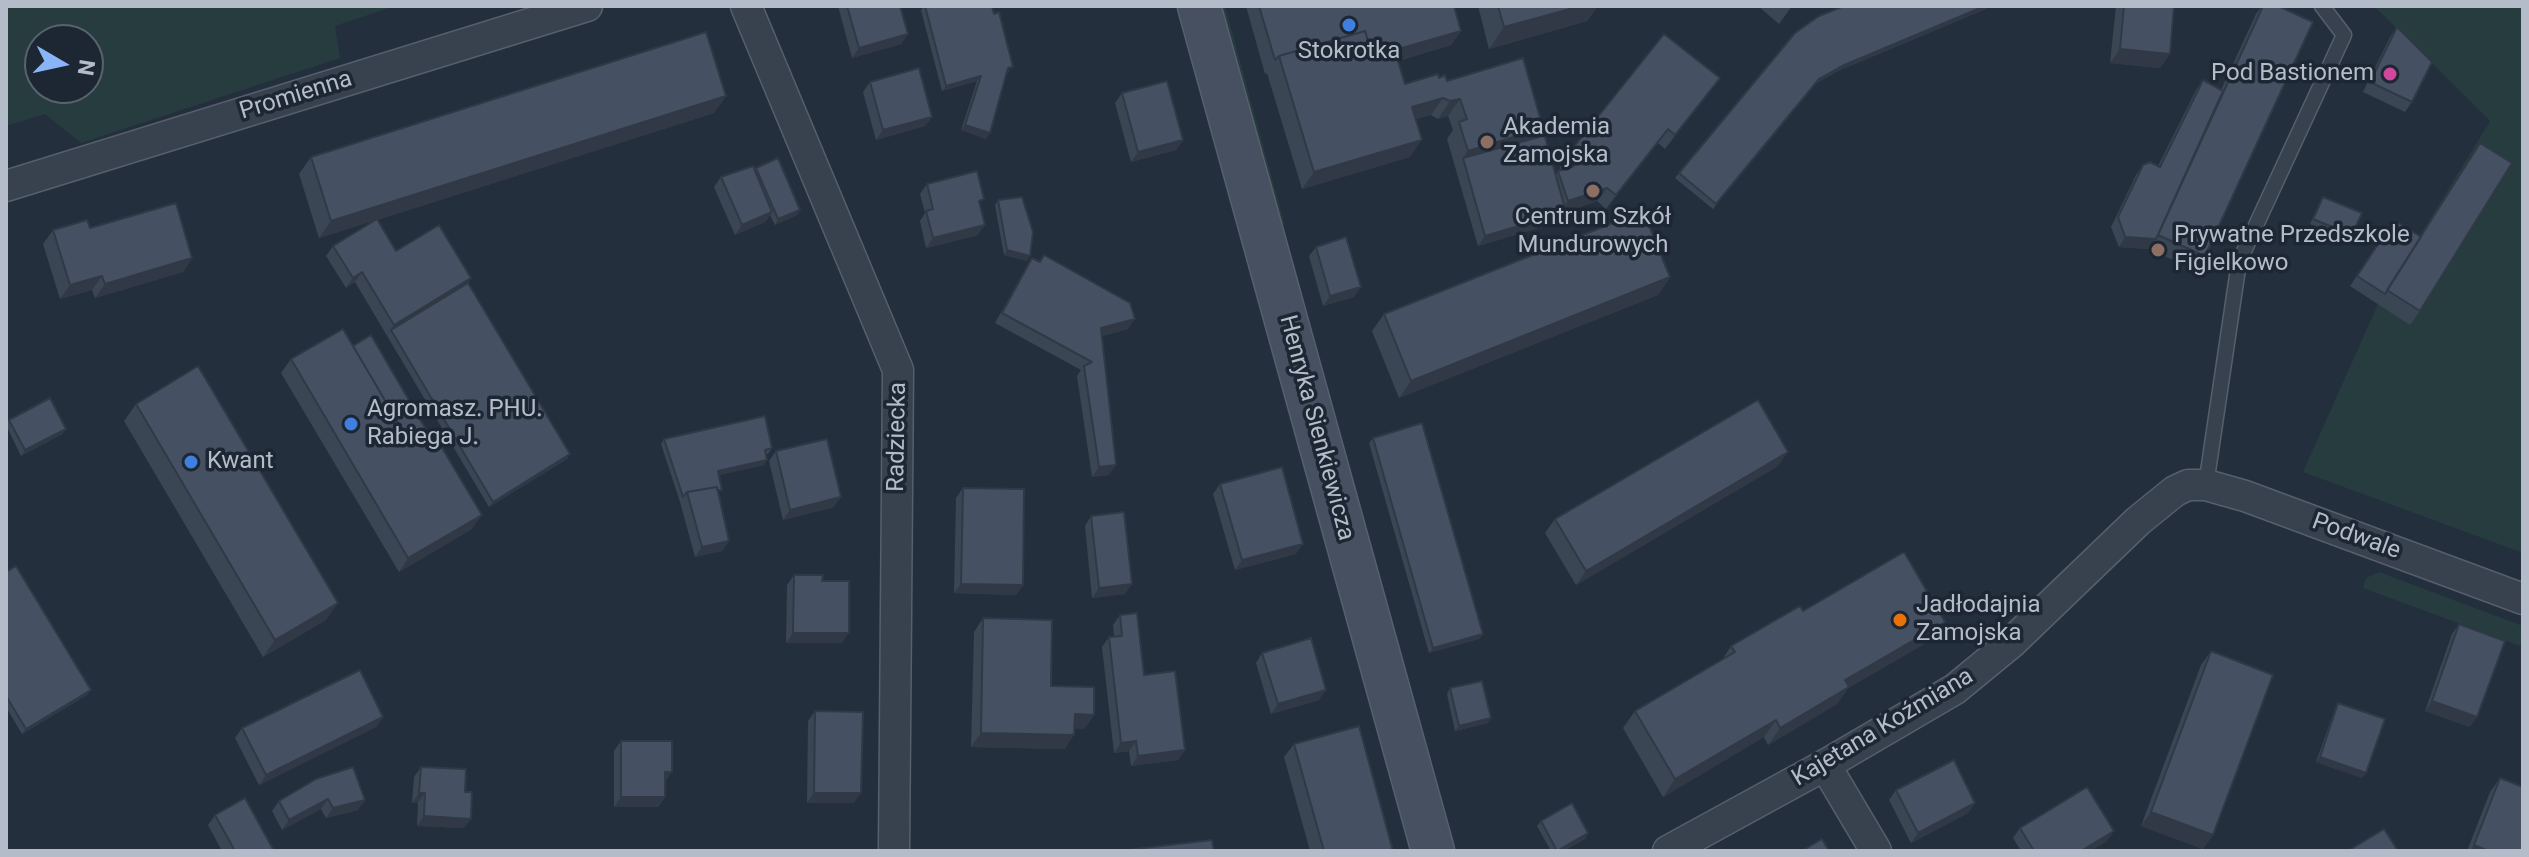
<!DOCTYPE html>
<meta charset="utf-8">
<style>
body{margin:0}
#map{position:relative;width:2529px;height:857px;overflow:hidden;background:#242f3e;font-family:Roboto,sans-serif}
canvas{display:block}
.frame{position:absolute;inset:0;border:8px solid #b4bcc9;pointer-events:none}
.north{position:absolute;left:24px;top:24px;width:80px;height:80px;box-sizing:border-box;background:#1d2633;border:2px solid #59626f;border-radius:50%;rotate:99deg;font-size:22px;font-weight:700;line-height:32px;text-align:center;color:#b4bcc9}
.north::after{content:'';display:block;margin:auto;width:28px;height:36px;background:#8ab4f8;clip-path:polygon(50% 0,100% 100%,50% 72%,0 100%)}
</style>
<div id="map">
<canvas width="2529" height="857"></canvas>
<div class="frame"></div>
<div class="north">N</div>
</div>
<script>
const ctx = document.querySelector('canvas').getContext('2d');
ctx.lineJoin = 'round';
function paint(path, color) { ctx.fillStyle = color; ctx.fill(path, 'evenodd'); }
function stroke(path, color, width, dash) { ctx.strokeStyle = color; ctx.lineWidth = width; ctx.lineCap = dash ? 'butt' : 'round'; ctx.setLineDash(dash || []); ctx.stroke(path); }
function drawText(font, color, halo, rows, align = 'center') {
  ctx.font = font + ' Roboto,sans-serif'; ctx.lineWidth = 7; ctx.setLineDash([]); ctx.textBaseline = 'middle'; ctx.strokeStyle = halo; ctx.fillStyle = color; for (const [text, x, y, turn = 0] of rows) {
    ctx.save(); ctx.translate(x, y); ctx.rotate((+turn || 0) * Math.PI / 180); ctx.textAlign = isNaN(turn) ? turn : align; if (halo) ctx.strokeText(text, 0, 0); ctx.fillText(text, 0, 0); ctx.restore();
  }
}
paint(new Path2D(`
 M6 6H395L335 26 340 58 81 143 45 114 6 126ZM40 40H88V88H40Z
 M1218 6H1225L1285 226 1280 223Z
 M2374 6H2523V553L2303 472 2378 304 2490 121Z
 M2379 572 2523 626V647L2363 588 2366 578Z`), '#263c3f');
const lane = new Path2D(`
 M2206 485 2239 262 2344 35 2322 6`);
const street = new Path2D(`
 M746 6 898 370 894 851
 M6 186 587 6
 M1825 765 1876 851
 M1668 851 1825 765 1955 689 2011 643 2138 521 2175 491 2188 485H2206L2245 496 2523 599`);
const secondary = new Path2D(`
 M1199 6 1433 851`);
stroke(lane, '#565f6c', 17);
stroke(street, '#565f6c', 33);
stroke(secondary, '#565f6c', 45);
stroke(lane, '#38414e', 14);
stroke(street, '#38414e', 30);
stroke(secondary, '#465061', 42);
paint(new Path2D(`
 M838 6H900L908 34 901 44 852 58Z
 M924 6H992L1009 72 1007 73 986 139 961 130 977 81 942 91 921 10Z
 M1246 6H1454L1461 31 1451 45 1398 61 1405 84 1439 78 1447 81 1543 128 1542 130 1556 175 1558 171 1561 170 1560 167 1569 153 1710 92 1665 149 1658 143 1606 209 1597 201 1566 212 1559 222 1478 246 1447 139 1453 130 1448 116 1438 119 1431 115 1416 119 1410 157 1302 189 1267 73 1265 74Z
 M1478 6H1598L1587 21 1489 49Z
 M1758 6H1792L1779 24Z
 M1844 6H1988L1986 9 1838 71 1815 84 1713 209 1675 178 1679 173Z
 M2116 6H2174L2170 54 2160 68 2110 63Z
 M2262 6H2278L2205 256 2195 270 2149 249 2119 247 2111 227 2136 175 2143 165 2158 166 2196 90 2203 80 2221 90 2256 14Z
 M2397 27 2412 102 2405 112 2363 92 2390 37Z
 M870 82 932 117 925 126 876 140 863 92Z
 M1122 93 1183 140 1176 150 1131 162 1115 103Z
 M726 96 714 113 377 220 396 251 471 278 468 283 570 454 567 459 489 507 355 282 346 288 326 256 333 246 373 221 319 238 299 174 311 157Z
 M2480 143 2420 311 2410 325 2350 286 2394 220 2420 237Z
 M756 168 800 210 797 215 775 225 770 215 765 222 735 235 714 187 721 177 755 170Z
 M927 184 980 205 978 235 926 248 920 221 925 213 920 194Z
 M2323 197 2352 235 2348 241 2310 224Z
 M998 200 1027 261 1004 255 995 205Z
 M90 228 192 258 183 272 95 298 92 290 60 299 43 244 53 230Z
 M1316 247 1354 297 1323 306 1309 256Z
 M1044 255 1128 329 1102 336 1109 475 1092 477 1077 376 1081 370 995 323 1032 258 1039 262Z
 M1670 277 1658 295 1399 398 1372 331 1384 314Z
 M353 346 472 529 399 572 281 373 291 359Z
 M136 404 326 620 263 657 124 421Z
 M9 420 66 429 62 434 21 456 6 425Z
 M1373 438 1483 634 1479 639 1429 653 1369 443Z
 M664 439 772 448 768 454H766L764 465 719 475 718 495 729 541 722 551 695 557 680 502 661 444Z
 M776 451 834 507 783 520 769 461Z
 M1778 466 1576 585 1545 533 1555 519Z
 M1220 484 1296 554 1235 570 1213 494Z
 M963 488 1023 585 1016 595 954 593 956 498Z
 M1091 516 1125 594 1092 598 1085 526Z
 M6 572 91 690 87 695 22 734 6 707Z
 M794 575 822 581 842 643H786L787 585Z
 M1803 611 1945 622 1933 639 1848 688 1837 704 1768 745 1764 737 1663 797 1623 728 1635 711 1722 660 1731 646Z
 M1120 615 1144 675 1185 750 1178 760 1131 766 1129 751 1114 753 1102 647 1109 637 1114 636 1113 625Z
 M983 618 1051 686 1094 715 1084 729 1075 728 1065 749 971 747 974 632Z
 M2459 624 2470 727 2425 711 2452 634Z
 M2211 651 2213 835 2203 849 2141 826 2201 665Z
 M1262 653 1319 700 1271 714 1256 663Z
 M1450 688 1488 723 1455 731 1447 694Z
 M2338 703 2366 773 2362 778 2316 762 2335 709Z
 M815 711 854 803H807L808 721Z
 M383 717 376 727 259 785 235 738 242 728Z
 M621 741 665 782V797L658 807H614V751Z
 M1294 744 1393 851H1310L1284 757Z
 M421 767 464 828 417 826 418 803H412L414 777Z
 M2500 778 2523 851H2467L2490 792Z
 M316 779 358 810 326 818 321 809 282 830 272 811 279 801Z
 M1896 790 1975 803 1968 813 1911 843 1889 800Z
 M215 815 274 851H222L208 825Z
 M1541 821 1588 833 1585 839 1563 851H1551L1537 826Z
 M2020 828 2107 841 2090 851H2021L2013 838Z`), '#3b4654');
paint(new Path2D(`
 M1581 6H1598L1587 21 1489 49 1504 27Z
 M1985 6H1988L1986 9 1838 71 1815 84 1713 209 1819 79 1842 66Z
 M1461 31 1451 45 1382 65 1392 51Z
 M908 34 901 44 852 58 859 48Z
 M2120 49 2170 54 2160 68 2110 63Z
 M981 76 977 81 942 91 946 86Z
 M1720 78 1710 92 1665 149 1675 135Z
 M726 96 714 113 319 238 331 221Z
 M1443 98 1431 115 1400 124 1412 107Z
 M1460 99 1448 116 1438 119 1450 101Z
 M932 117 925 126 876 140 883 130Z
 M965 125 990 133 986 139 961 130Z
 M1543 128 1531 145 1463 158 1468 151Z
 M1668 129 1658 143 1606 209 1616 195Z
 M1183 140 1176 150 1131 162 1138 152Z
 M1422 140 1410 157 1302 189 1314 172Z
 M1607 188 1597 201 1566 212 1559 222 1478 246 1485 236 1559 214 1568 201Z
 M800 210 797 215 775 225 778 219Z
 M772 212 765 222 735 235 742 225Z
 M985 225 978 235 926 248 933 238Z
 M2125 237 2156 239 2149 249 2119 247Z
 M1007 250 1030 256 1027 261 1004 255Z
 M192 258 183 272 95 298 105 284Z
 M362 272 355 282 346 288 353 278Z
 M102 276 92 290 60 299 70 285Z
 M1670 277 1658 295 1399 398 1411 381Z
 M471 278 464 288 391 330 387 335 394 325Z
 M1361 287 1354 297 1323 306 1330 296Z
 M1135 319 1128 329 1094 338 1101 328Z
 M66 429 62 434 21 456 25 450Z
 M1788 452 1778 466 1576 585 1586 571Z
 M570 454 567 459 489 507 493 502Z
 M767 460 764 465 714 476 718 471Z
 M1116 465 1109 475 1092 477 1099 467Z
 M841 497 834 507 783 520 790 510Z
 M482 515 472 529 399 572 408 558Z
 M729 541 722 551 695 557 702 547Z
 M1303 544 1296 554 1235 570 1242 560Z
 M961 584 1023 585 1016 595 954 593Z
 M1132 584 1125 594 1092 598 1099 588Z
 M338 603 326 620 263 657 275 640Z
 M1945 622 1933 639 1848 688 1837 704 1768 745 1780 728 1845 680Z
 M793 633H849L842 643H786Z
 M1483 634 1479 639 1429 653 1433 648Z
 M91 690 87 695 22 734 26 729Z
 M1326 690 1319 700 1271 714 1278 704Z
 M2432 701 2477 717 2470 727 2425 711Z
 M1075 714 1094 715 1084 729 1065 728Z
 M383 717 376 727 259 785 266 775Z
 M1491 718 1488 723 1455 731 1459 726Z
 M1776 720 1764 737 1663 797 1675 779Z
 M981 733 1074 735 1065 749 971 747Z
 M1136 741 1129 751 1114 753 1121 743Z
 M1185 750 1178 760 1131 766 1138 756Z
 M2320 757 2366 773 2362 778 2316 762Z
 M665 772H672L665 782Z
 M419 793H425L418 803H412Z
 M814 793H861L854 803H807Z
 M621 797H665L658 807H614Z
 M328 799 321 809 282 830 289 820Z
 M365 800 358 810 326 818 333 808Z
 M1975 803 1968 813 1911 843 1918 833Z
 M2151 812 2213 835 2203 849 2141 826Z
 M424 816 471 819 464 828 417 826Z
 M2114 831 2107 841 2090 851H2081Z
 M1588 833 1585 839 1563 851H1557Z
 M2474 845 2489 851H2470Z`), '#303945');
const building = new Path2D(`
 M847 6H900L908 34 859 48Z
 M925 6H992L994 14 999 12 1013 67 1008 68 990 133 965 125 981 76 946 86Z
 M1259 6H1454L1461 31 1395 50 1393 45 1371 51 1365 31 1279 56 1275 60Z
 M1498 6H1581L1504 27Z
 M1844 6H1985L1842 66 1819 79 1716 204 1679 173 1795 33 1819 16Z
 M2124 6H2174L2170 54 2120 49Z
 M2263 6H2278L2313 22 2205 256 2158 235Z
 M2397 27 2432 62 2412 102 2370 82Z
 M1365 31 1371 51 1393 45 1405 84 1438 74 1439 78 1445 75 1447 81 1523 58 1543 128 1468 151 1459 122 1467 119 1460 99 1450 101 1443 98 1412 107 1422 140 1314 172 1279 56Z
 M706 32 726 96 331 221 311 157Z
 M1664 34 1720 78 1675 135 1668 129 1616 195 1607 188 1568 201 1558 171 1574 166 1569 153Z
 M919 68 932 117 883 130 870 82Z
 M2203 80 2223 91 2156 239 2125 237 2118 217 2143 165 2150 162 2160 167Z
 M1167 81 1183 140 1138 152 1122 93Z
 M1543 130 1566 212 1485 236 1463 158 1539 137 1538 135Z
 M2480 143 2512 163 2420 311 2387 290Z
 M778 158 800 210 778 219 756 168Z
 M753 166 772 212 742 225 721 177Z
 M977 171 984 199 979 201 985 225 933 238 926 211 933 209 927 184Z
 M1022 197 1033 232 1030 256 1007 250 998 200Z
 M2323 197 2362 213 2352 235 2313 219Z
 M176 203 192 258 105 284 102 276 70 285 53 230 87 220 90 228Z
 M1643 211 1670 277 1411 381 1384 314Z
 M377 219 396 251 439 225 471 278 394 325 362 272 353 278 333 246Z
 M2394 220 2421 237 2385 294 2357 276Z
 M1346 237 1361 287 1330 296 1316 247Z
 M1044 255 1130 303 1135 319 1101 328 1116 465 1099 467 1084 366 1092 362 1002 313 1032 258 1040 262Z
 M468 283 570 454 493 502 391 330Z
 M343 329 410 443 432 431 482 515 408 558 291 359Z
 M371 335 428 433 410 443 353 346Z
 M198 366 338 603 275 640 136 404Z
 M50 398 66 429 25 450 9 420Z
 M1758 400 1788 452 1586 571 1555 519Z
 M765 416 772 448 765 450 767 460 718 471 722 490H717V487L687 492 683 497 664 439Z
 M1422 423 1483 634 1433 648 1373 438Z
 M827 439 841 497 790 510 776 451Z
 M1282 467 1303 544 1242 560 1220 484Z
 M717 487 729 541 702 547 687 492Z
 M963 488 1024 489 1023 585 961 584Z
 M1124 512 1132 584 1099 588 1091 516Z
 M1904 552 1945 622 1845 680 1849 687 1780 728 1776 720 1675 779 1635 711 1735 652 1731 646 1800 606 1803 611Z
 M16 566 91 690 26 729 6 696V572Z
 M794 575H823L822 581H849V633H793Z
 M1137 613 1144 675 1175 671 1185 750 1138 756 1136 741 1121 743 1109 637 1122 636 1120 615Z
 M983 618 1052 620 1051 686 1094 687V715L1075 714 1074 735 981 733Z
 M2459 624 2505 641 2477 717 2432 701Z
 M1311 638 1326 690 1278 704 1262 653Z
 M2211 651 2273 675 2213 835 2151 812Z
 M360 670 383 717 266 775 242 728Z
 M1482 681 1491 718 1459 726 1450 688Z
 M2338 703 2385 719 2366 773 2320 757Z
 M815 711 863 712 861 793H814Z
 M1359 726 1393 851H1324L1294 744Z
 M621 741H672V772H665V797H621Z
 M1954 760 1975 803 1918 833 1896 790Z
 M353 767 365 800 333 808 328 799 289 820 279 801 316 779Z
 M421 767 466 769 465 792H472L471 819 424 816 425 793H419Z
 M2500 778 2523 787V851H2489L2474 845Z
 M2087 787 2114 831 2081 851H2034L2020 828Z
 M245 798 274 851H235L215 815Z
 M1572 803 1588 833 1557 851 1541 821Z
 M2384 829 2398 851H2348Z
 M1822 839 1829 851H1802Z
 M1212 840 1214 851H1118Z`);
paint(building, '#455162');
stroke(building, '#303945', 2);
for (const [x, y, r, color] of [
 [1349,25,8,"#3f7fe0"],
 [2390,74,8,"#d1479c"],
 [1487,142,8,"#8d6e63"],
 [1593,191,8,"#8d6e63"],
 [2158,250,8,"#8d6e63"],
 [351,424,8,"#3f7fe0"],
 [191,462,8,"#3f7fe0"],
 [1900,620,8,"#e8710a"]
]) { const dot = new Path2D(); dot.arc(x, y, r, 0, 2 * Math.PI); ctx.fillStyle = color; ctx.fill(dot); stroke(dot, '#1d2633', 3); }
drawText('24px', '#b4bcc9', '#1d2633', [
 ["Stokrotka",1349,52,"center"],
 ["Pod Bastionem",2374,74,"right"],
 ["Akademia",1503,128],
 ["Zamojska",1503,156],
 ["Centrum Szkół",1593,218,"center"],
 ["Mundurowych",1593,246,"center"],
 ["Prywatne Przedszkole",2174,236],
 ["Figielkowo",2174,264],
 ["Agromasz. PHU.",367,410],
 ["Rabiega J.",367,438],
 ["Kwant",207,462],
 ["Jadłodajnia",1916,606],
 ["Zamojska",1916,634]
], 'left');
drawText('24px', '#b4bcc9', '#1d2633', [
 ["Promienna",296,96,-17],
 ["Henryka Sienkiewicza",1316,428,75],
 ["Radziecka",898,437,-89],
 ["Podwale",2356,537,20],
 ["Kajetana Koźmiana",1883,728,-31]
]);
</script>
